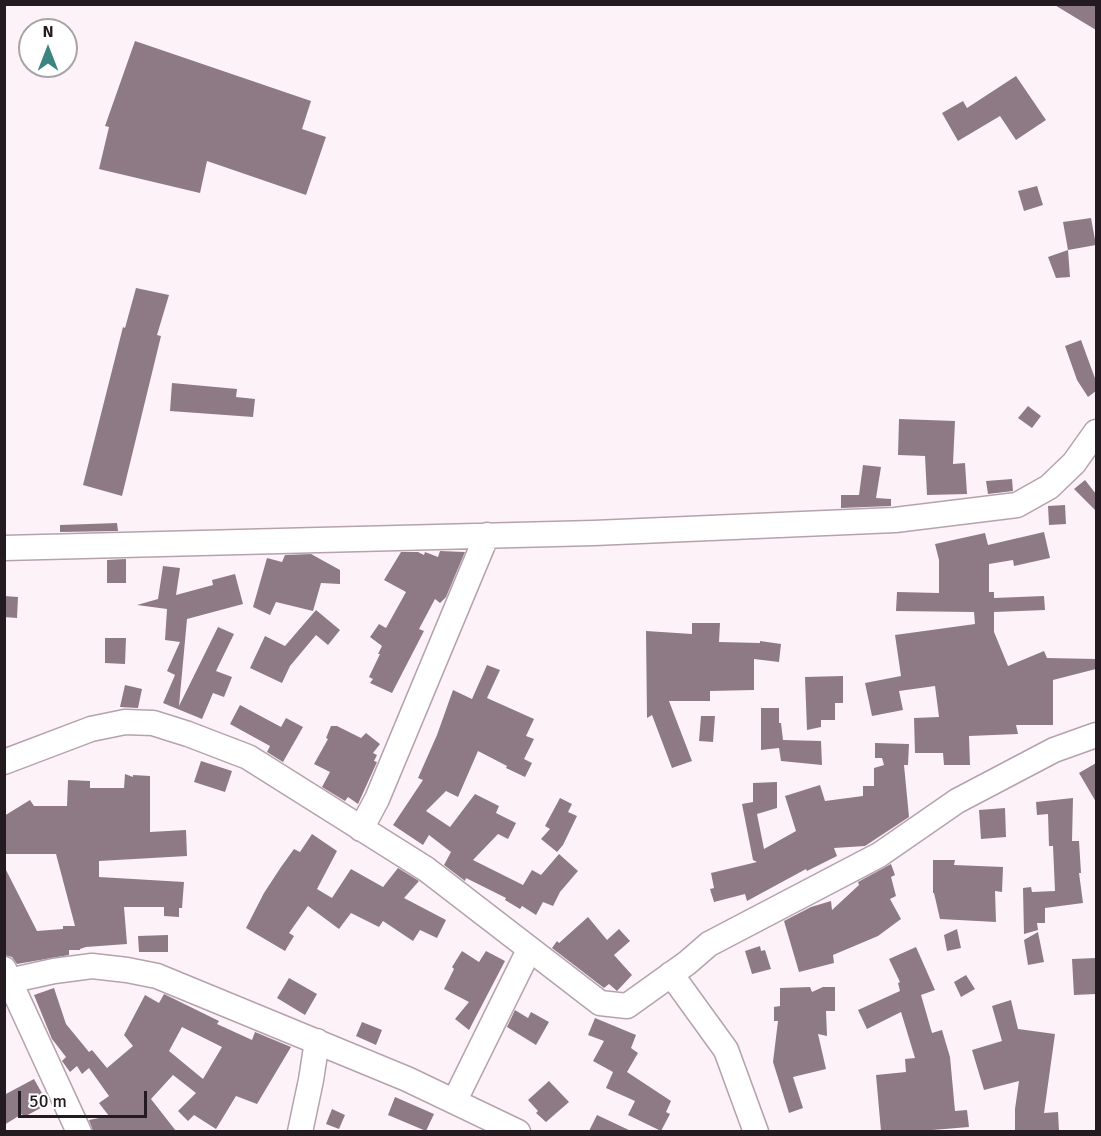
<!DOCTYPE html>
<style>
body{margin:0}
#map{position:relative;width:1101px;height:1136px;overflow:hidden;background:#fef2f9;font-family:Signika,sans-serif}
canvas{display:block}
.frame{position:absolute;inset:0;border:6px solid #231b20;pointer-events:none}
.north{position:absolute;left:18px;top:18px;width:60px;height:60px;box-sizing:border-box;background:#fff;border:2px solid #a7a4a6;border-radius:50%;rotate:0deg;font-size:16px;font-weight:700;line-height:24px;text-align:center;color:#231b20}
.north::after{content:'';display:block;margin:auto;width:21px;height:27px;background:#3c8481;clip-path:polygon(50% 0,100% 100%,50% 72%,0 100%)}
.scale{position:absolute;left:18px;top:1091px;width:129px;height:27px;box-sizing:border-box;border:3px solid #231b20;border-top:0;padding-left:8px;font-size:18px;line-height:21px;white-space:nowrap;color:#231b20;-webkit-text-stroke:4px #fff;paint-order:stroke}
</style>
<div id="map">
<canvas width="1101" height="1136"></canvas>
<div class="frame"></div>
<div class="north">N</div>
<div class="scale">50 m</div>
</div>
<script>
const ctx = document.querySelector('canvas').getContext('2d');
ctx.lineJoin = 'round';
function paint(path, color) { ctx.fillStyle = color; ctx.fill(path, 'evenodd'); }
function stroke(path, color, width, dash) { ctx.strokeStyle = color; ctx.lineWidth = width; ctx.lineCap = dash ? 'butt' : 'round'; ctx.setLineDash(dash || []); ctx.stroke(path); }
paint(new Path2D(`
 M1053 4H1096V30Z
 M135 41 311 101 302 129 326 137 306 195 207 161 200 193 99 169 109 127 105 126Z
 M1016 76 1046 120 1016 140 1000 116 958 141 942 113 963 101 967 108Z
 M1037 186 1043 205 1024 211 1018 191Z
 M1091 218 1096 245 1068 250 1063 222Z
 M1068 250 1070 277 1056 278 1048 257Z
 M136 288 169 295 157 335 161 336 122 496 83 485 123 327 125 328Z
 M1081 340 1096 381V391L1088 397 1077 380 1065 346Z
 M172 383 237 389 236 397 255 399 253 417 170 411Z
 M1028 406 1041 416 1032 428 1018 418Z
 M899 419 955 421 953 464 965 463 967 494 927 495 925 456 898 455Z
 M863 465 881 467 876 498 891 499V506L841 508V495H859Z
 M1012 479 1013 491 988 494 986 481Z
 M1085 480 1096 494V511L1074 489Z
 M1065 505 1066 524 1049 525 1048 506Z
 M117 523 118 531 60 532V525Z
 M1044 532 1050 558 1014 566 1013 560 989 564V592H994V598L1044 596 1045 610 994 612V632L1008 666 1044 651 1047 658 1096 659V669L1053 680V725H1016L1018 734 969 736 970 765H944L943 753H915L914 718 939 717 935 686 899 691 903 710 872 716 865 683 901 676 895 635 975 624 974 612 896 611 897 592 939 593V560L935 544 985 533 988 545Z
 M440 551 465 552 446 597 440 603 435 599 419 629 424 631 392 693 370 683 373 679 369 677 380 654H378L382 646 370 637 379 624 386 628 406 592 384 580 401 552H418L424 555 425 552 438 557Z
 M311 554 340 570V584L321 583 313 611 276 602 270 615 253 607 267 558 282 562 285 555Z
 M126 559V583H107V560Z
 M163 566 180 568 176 595 213 585 212 580 235 574 243 604 187 619 179 706 218 627 234 634 216 671 232 677 224 697 213 693 202 719 163 703 175 675 167 671 180 642 165 640 167 609 137 605 158 599Z
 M4 596 18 597 17 618 4 617Z
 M316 610 340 630 328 645 316 635 290 666 282 683 250 668 265 636 285 646Z
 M692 623H720L719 642 760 643V641L781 644 779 662 754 659V690L710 691V701H669L692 761 672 768 652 715 647 718 646 631 692 634Z
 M105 638H126L125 664 105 663Z
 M487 665 500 670 487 698 534 719 526 736 534 739 524 759 532 763 525 777 506 768 507 766 478 751 458 797 446 791 426 811 450 827 475 794 499 806 496 813 516 823 508 839 498 834 473 860 523 885 532 870 541 875 559 854 578 871 560 892 553 906 543 902 536 915 522 906 520 909 505 900 506 898 466 878 465 881 444 865 451 852 429 835 423 845 393 825 423 780 418 778 437 735 453 690 472 699Z
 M843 676V703H835V720H821V727L807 730 805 677Z
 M125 685 142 689 138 708 120 707Z
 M240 705 281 727 286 718 303 727 283 762 267 752 270 746 230 724Z
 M761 708H779V723H781L783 740 821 741 822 765 781 761 779 748 761 750Z
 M701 716H715L713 742 699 741Z
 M331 726H337L361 738 366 733 380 744 373 753 377 755 374 761 377 762 358 804 348 797 345 801 322 787 330 772 314 764 328 739 326 738Z
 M875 743 909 744 908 765H904L909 817 865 846 834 848 837 856 807 871 806 869 747 901 745 894 714 902 710 889 714 888 711 873 757 862 753 860 742 804 753 802V783L777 782V808L757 814 764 849 796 831 785 796 820 785 825 801 863 796V786H874V768L884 765 882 758H875Z
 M201 761 232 771 225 792 194 782Z
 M1096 763V802L1079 773Z
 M125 774 133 777V775L150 776V832L186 830 187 856 99 861V877L184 882 182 908H179V917L164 916V907H124L127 944 86 947 80 949V950H69V955L17 964 12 957 4 955V866L37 931 63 929V926H75L56 854H4V816L30 800 34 806H67L68 780 90 781V788H124Z
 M560 798 572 804 568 812 577 816 563 845 557 852 541 839 550 829 545 826Z
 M1073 798 1072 841H1079L1081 873H1079L1083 903 1045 908V923H1037L1038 930 1024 934 1023 888 1031 887 1032 892 1055 891 1053 846H1049L1048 814 1037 815 1036 802Z
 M1005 808 1006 837 981 839 979 810Z
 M312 834 337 851 317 889 332 898 351 869 383 887 398 868 419 881 404 898 446 920 437 938 420 930 413 941 383 921 379 927 351 913 339 929 308 906 289 933 294 936 285 951 246 928 264 893 281 867 294 849 300 852Z
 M933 860H955L954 865 1003 867 1002 892 995 891 996 922 940 919 934 893H933Z
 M891 864 895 875 891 877 896 896 890 899 901 919 878 936 833 955 834 963 799 972 784 921 811 907 831 901 832 910 859 885 858 882Z
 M588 917 607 940 619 929 630 941 614 955 632 975 617 991 609 984 604 988 552 948 557 941 559 943Z
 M957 929 961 948 947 951 944 935Z
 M1038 932 1044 962 1028 965 1024 940Z
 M168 935V952H139L138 936Z
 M760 946 761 951 765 950 771 969 752 974 745 951Z
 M916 947 935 990 921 995 932 1033 942 1030 950 1057 955 1111 967 1110 969 1127 920 1131H881L876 1075 906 1072 905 1059 915 1058 901 1012 867 1029 858 1010 900 991 898 983 900 982 889 959Z
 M462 951 479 962 486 951 505 961 469 1030 455 1019 469 1002 444 989 454 969 452 967Z
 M1096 958V994L1074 995 1072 959Z
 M966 975 975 989 961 997 954 982Z
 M289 978 317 994 305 1015 277 998Z
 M810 987 812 992 823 987H835V1011H826L827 1036 818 1034 826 1069 793 1077 803 1108 789 1113 773 1062 778 1021H774V1007L780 1006V988Z
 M54 988 66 1024 89 1052 92 1050 107 1068 133 1046 124 1035 145 995 159 1003 164 994 219 1021 217 1024 252 1040 255 1032 291 1047 257 1104 236 1096 216 1129 194 1115 188 1121 178 1111 196 1093 173 1075 151 1099 176 1131H93L89 1120 109 1116 99 1103 109 1096 89 1068 82 1074 77 1066 70 1072 62 1061 66 1057 52 1039 34 995ZM182 1027 222 1047 203 1079 169 1051Z
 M1011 1000 1018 1029 1055 1034 1044 1113 1058 1112 1059 1131H1015V1109L1019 1081 984 1090 972 1050 1002 1041 992 1006Z
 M515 1010 528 1018 531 1012 549 1022 536 1045 507 1027Z
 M595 1018 636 1035 631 1048 638 1053 627 1072 671 1101 666 1112 670 1114 661 1131 628 1115 635 1101 606 1088 613 1072 593 1061 604 1041 588 1035Z
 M362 1022 382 1030 376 1045 356 1036Z
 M34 1079 48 1104 24 1117 22 1114 4 1125V1095Z
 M549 1081 569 1102 546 1122 536 1113 538 1111 528 1100Z
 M395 1097 434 1114 426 1131 388 1115Z
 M332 1109 345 1115 339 1129 326 1124Z
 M597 1115 631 1131H589Z`), '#8d7a85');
const minor = new Path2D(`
 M4 548 594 533 895 520 1017 505 1049 487 1074 463 1096 432
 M4 762 91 729 125 722 153 723 188 734 248 757 426 869 600 1003 627 1006 687 963 709 944 879 855 957 801 1054 750 1096 735
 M361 829 377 799 487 535
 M4 969 79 1132
 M671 974 726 1050 756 1132
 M4 982 54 971 92 966 127 970 157 976 407 1079 518 1132
 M455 1100 529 950
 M300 1132 311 1080 317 1041`);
stroke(minor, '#b5a2ad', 27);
stroke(minor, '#fff', 24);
</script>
